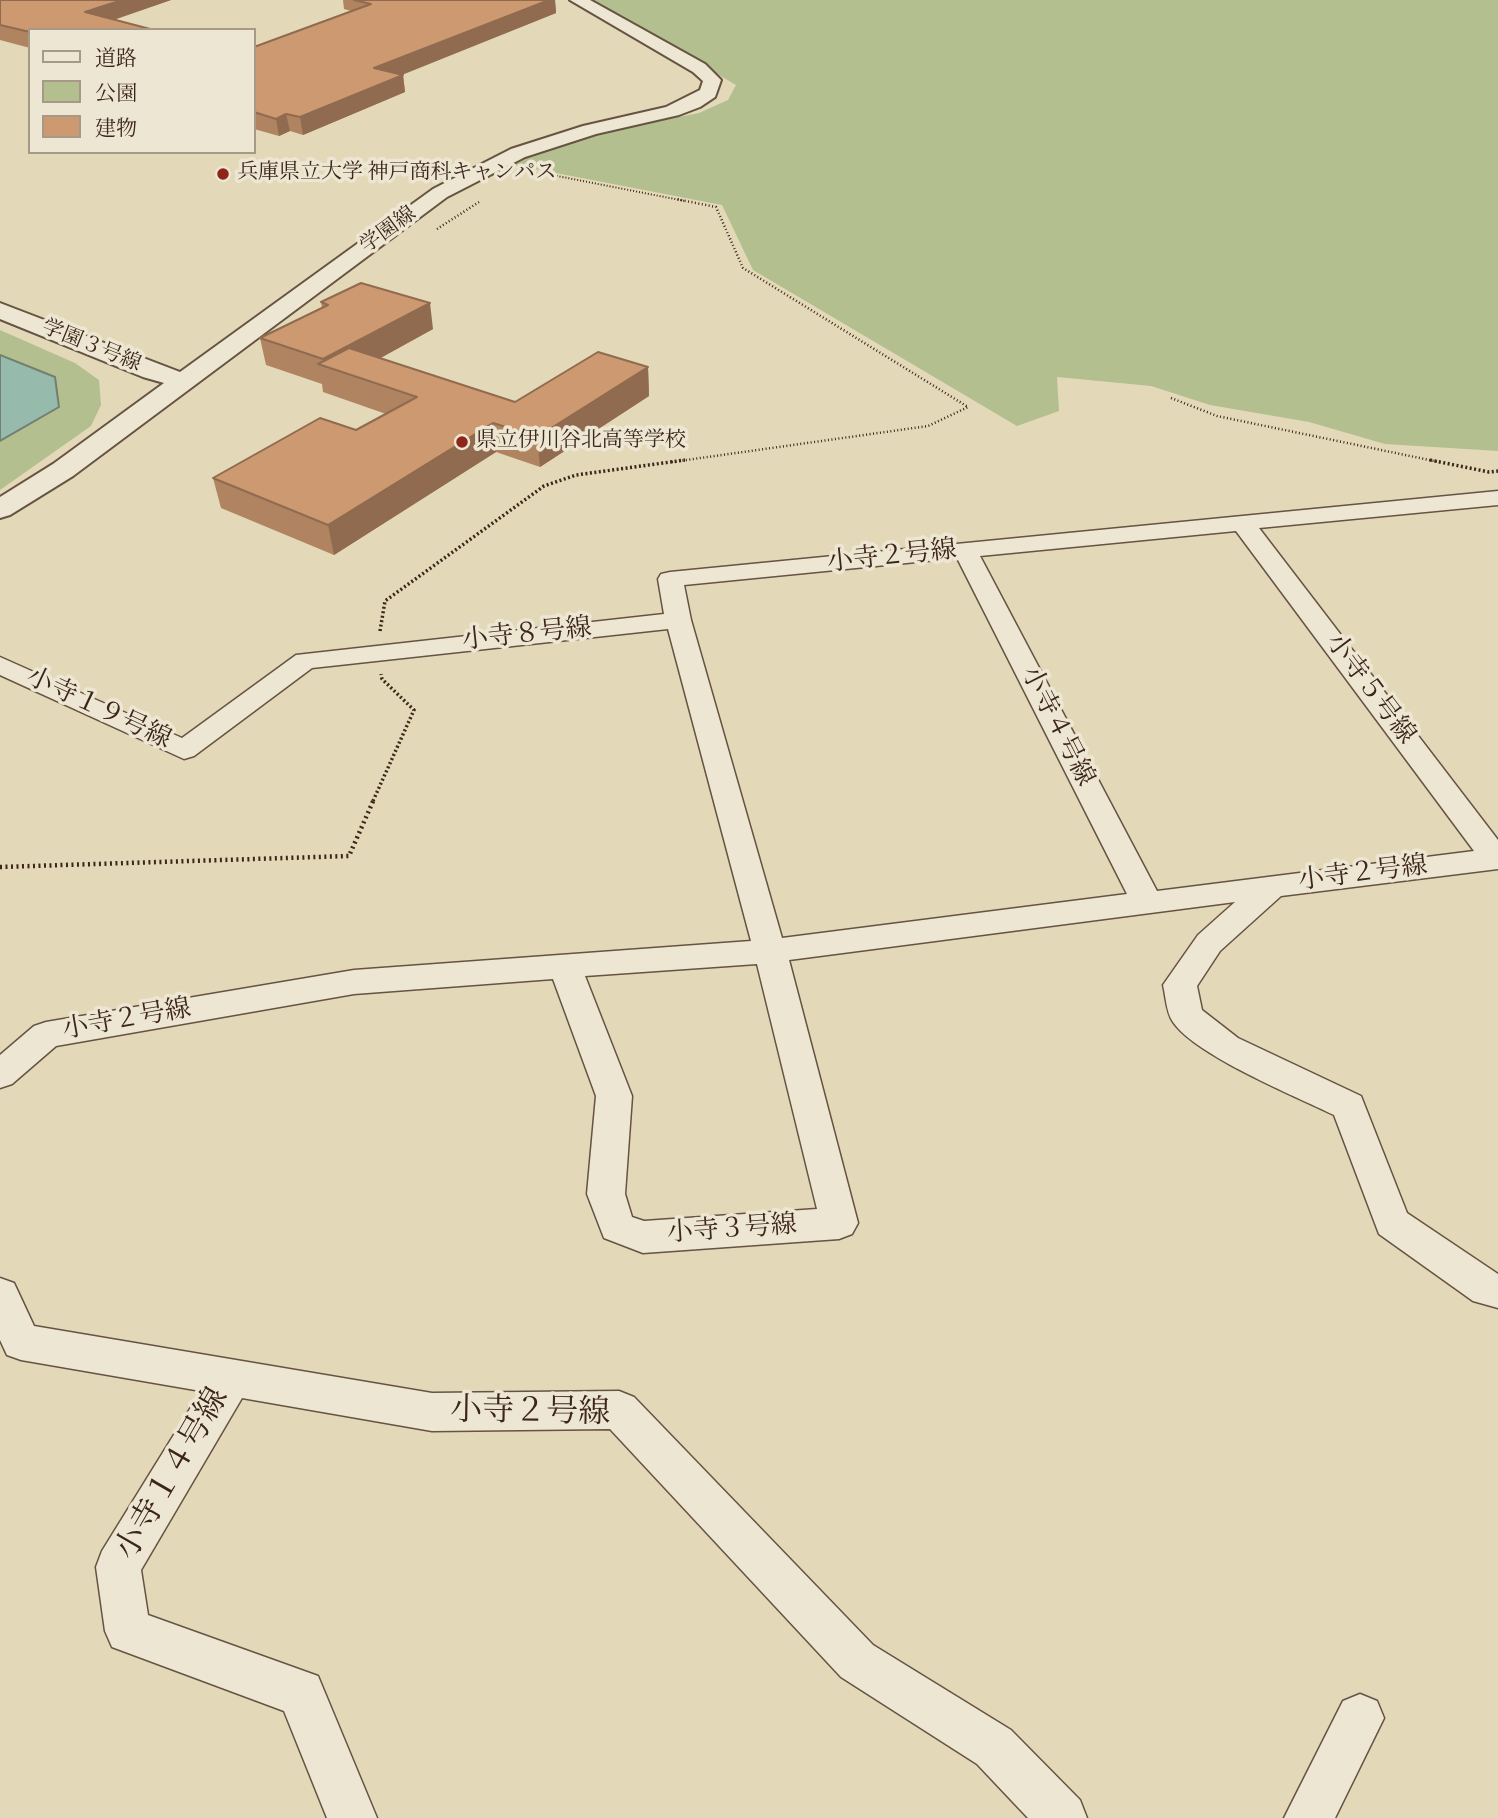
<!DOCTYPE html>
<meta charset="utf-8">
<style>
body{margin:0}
#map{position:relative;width:1498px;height:1818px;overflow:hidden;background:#e3d9b9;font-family:"IM FELL English","Noto Serif JP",serif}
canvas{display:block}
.legend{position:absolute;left:28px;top:28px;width:228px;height:126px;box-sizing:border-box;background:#ede6d2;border:2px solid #a69988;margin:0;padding:9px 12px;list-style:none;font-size:21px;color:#3c261a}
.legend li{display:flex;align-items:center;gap:14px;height:35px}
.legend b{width:35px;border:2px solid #a69988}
</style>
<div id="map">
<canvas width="1498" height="1818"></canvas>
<ul class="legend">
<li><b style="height:9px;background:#ede6d2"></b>道路</li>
<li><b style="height:19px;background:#b4bf8f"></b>公園</li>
<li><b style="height:19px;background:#cd9971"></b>建物</li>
</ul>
</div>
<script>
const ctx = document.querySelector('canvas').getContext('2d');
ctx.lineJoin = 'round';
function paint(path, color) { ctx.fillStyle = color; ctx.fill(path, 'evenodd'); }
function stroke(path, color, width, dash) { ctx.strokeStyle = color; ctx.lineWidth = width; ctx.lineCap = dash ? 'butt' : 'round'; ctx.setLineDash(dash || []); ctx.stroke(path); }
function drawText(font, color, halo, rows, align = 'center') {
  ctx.font = font + ' "IM FELL English","Noto Serif JP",serif'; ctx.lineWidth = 7; ctx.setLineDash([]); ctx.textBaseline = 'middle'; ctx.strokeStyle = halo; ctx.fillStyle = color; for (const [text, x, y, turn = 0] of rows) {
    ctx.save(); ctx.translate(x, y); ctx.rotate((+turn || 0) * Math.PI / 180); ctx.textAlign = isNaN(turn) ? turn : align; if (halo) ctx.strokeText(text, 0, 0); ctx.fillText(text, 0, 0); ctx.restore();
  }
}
paint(new Path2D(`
 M592 0H1498V451L1385 444 1309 422 1210 405 1151 386 1057 377 1059 411 1017 426 753 270 722 205 509 164 601 132 699 113 728 100 736 85Z
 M0 330 75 363 99 380 101 405 91 426 0 490V441L59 407 55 377 0 355Z`), '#b4bf8f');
const water = new Path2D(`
 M0 355 55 377 59 407 0 441Z`);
paint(water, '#96baab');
stroke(water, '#727f71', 2);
const minor = new Path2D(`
 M1498 491V505L1259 528 1498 840V869L1281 896 1220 951 1197 986 1202 1010 1238 1038 1361 1096 1407 1213 1498 1274V1308L1473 1301 1379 1234 1334 1115C1295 1096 1195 1055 1173 1022 1166 1012 1166 997 1163 985L1198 935 1235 902 789 960 858 1223 852 1234 839 1239 643 1253 604 1238 587 1194 596 1096 553 979 354 994 56 1046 12 1084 0 1088V1055L34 1026 46 1022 354 970 751 941 668 629 312 668 194 756 184 759 0 675V657L182 738 296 655 664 614 658 579 661 574 670 572ZM1236 531 1474 851 1157 891 980 556ZM957 558 1127 894 782 938 691 620 684 585ZM757 964 817 1209 644 1221 632 1217 625 1194 632 1096 585 976Z
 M0 1278 14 1283 34 1326 432 1393 619 1391 634 1397 873 1645 1011 1730 1080 1800 1087 1818H1028L977 1764 841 1677 610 1429 432 1431 242 1398 141 1570 148 1615 318 1676 377 1818H327L284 1711 112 1647 105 1631 96 1567 102 1551 201 1391 21 1360 7 1355 0 1340Z
 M1360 1694 1377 1701 1384 1718 1335 1818H1284L1343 1701Z`);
const tertiary = new Path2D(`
 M570 0H590L705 64 721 80 715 97 700 107 679 115 596 134 525 157 447 197 73 476 10 515 0 518V497L53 464 164 383 143 377 0 319V303L180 372 433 189 511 149 583 126 666 107 700 90 703 81 693 72Z`);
stroke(minor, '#665342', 3);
stroke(tertiary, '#665342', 4);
stroke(new Path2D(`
 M530 175 542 173 685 201`), '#3c261a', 2, [1, 2]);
stroke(new Path2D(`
 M437 229 479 202
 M1171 398 1217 416 1439 462
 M672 462 928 426 968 407 743 268 716 207 676 199`), '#3c261a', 2.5, [1, 2.5]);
stroke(new Path2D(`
 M1430 460 1489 472 1498 471
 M380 631 385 601 544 486 576 475 685 460
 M373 801 414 710 382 679 381 674`), '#3c261a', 3.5, [2, 2.5]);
stroke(new Path2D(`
 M0 867 349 856 374 799`), '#3c261a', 4.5, [2, 3.5]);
paint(minor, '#ede6d2');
paint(tertiary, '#ede6d2');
paint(new Path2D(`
 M0 0H171L114 20 30 30V48L0 40Z
 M343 0H555L556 13 402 75H403L405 92 303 135 290 131 279 136 254 129V47L351 11 344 9Z
 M321 302 433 329 380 358 515 402 648 367 649 396 540 467 496 452 334 555 221 508 213 478 356 430 386 414 323 392 322 384 266 365 260 338 322 308Z`), '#b08461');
paint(new Path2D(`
 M122 0H171L89 28 85 12Z
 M549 0H555L556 13 376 85 374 68Z
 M403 75 405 92 303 135 300 117Z
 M286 114 290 131 279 136 276 119Z
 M430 303 433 329 350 375 324 366 323 359Z
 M648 367 649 396 540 467 537 437Z
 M493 423 496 452 334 555 328 525Z`), '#906b4f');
const building = new Path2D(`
 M0 0H122L85 12 154 30H30V32L0 25Z
 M354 0H549L374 68 403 75 300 117 286 114 276 119 254 112V47L371 4Z
 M361 283 430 303 323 359 260 338 328 305 321 302Z
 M349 348 515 402 598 352 648 367 537 437 493 423 328 525 213 478 320 418 356 430 417 397 318 364Z`);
paint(building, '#cd9971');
stroke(building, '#906b4f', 2);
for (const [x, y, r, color] of [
 [223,174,7,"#8f2418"],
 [462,442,7,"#8f2418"]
]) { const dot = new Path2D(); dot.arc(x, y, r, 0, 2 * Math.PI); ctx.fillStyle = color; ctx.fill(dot); stroke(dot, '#ede6d2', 2.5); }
drawText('21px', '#3c261a', '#ede6d2', [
 ["兵庫県立大学 神戸商科キャンパス",237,174],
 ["県立伊川谷北高等学校",476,442]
], 'left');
drawText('21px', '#3c261a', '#ede6d2', [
 ["学園線",389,231,-36],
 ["学園３号線",91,347,22]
]);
drawText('26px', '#3c261a', '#ede6d2', [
 ["小寺２号線",892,558,-6],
 ["小寺８号線",527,636,-6],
 ["小寺５号線",1369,690,53],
 ["小寺１９号線",98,710,25],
 ["小寺４号線",1056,727,63],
 ["小寺２号線",1363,875,-7],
 ["小寺２号線",127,1021,-10],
 ["小寺３号線",732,1231,-4]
]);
drawText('32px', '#3c261a', '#ede6d2', [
 ["小寺２号線",530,1414,1],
 ["小寺１４号線",174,1475,-60]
]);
</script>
